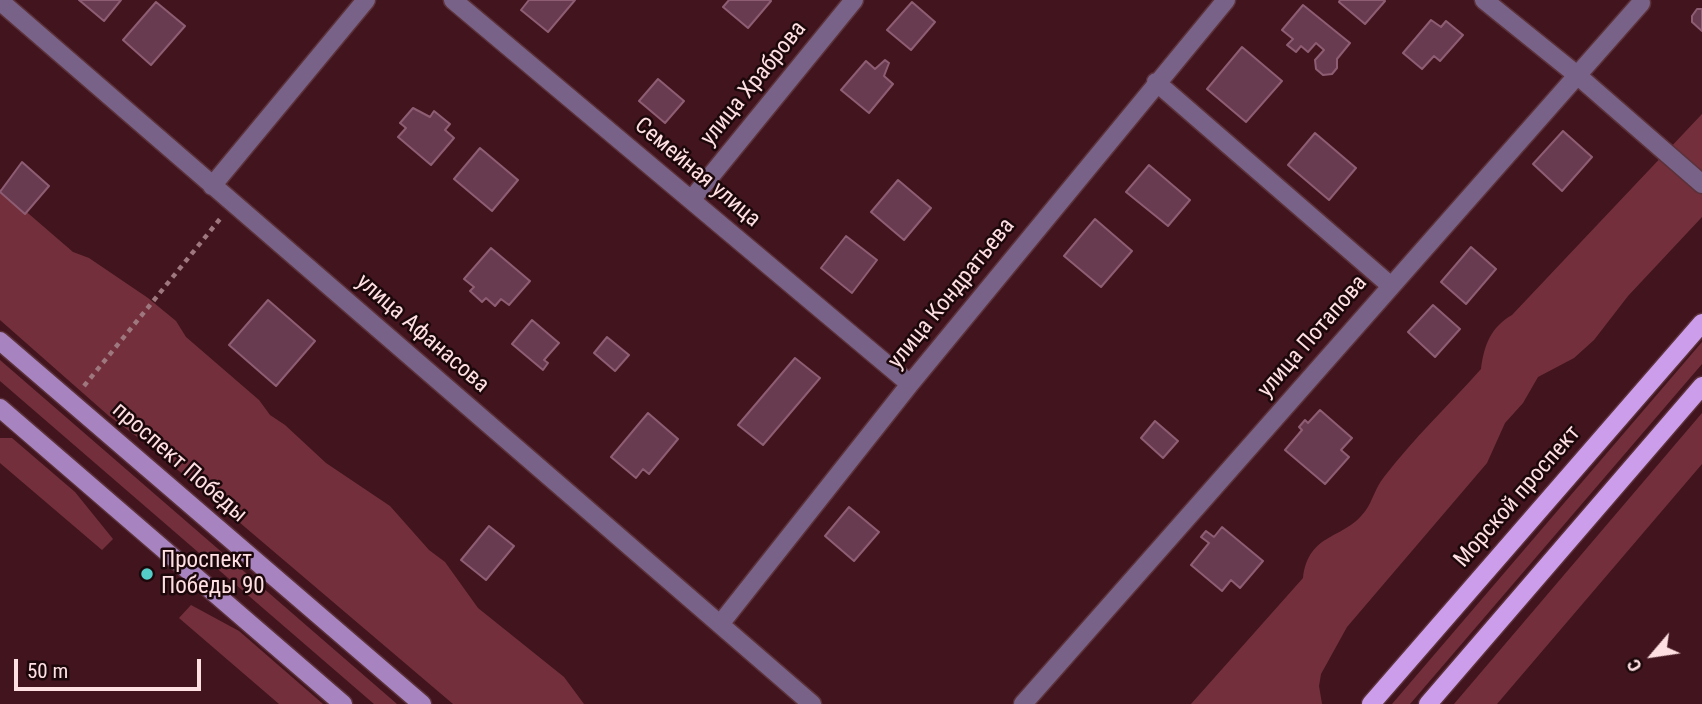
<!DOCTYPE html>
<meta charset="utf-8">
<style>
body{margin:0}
#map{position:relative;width:1702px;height:704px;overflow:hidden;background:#42151e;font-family:"Roboto Condensed",sans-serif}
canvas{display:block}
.north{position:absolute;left:1618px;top:620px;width:70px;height:70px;-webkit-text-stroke:5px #1c080b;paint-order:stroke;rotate:241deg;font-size:19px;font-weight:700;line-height:28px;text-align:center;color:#fedfe2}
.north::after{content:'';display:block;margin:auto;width:24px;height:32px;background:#fedfe2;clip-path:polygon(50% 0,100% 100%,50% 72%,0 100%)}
.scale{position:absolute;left:14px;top:659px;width:187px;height:32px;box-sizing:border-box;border:4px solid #fedfe2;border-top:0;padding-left:9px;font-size:21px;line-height:24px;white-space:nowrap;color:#fedfe2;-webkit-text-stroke:5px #1c080b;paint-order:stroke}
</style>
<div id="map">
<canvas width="1702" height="704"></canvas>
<div class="north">С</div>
<div class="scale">50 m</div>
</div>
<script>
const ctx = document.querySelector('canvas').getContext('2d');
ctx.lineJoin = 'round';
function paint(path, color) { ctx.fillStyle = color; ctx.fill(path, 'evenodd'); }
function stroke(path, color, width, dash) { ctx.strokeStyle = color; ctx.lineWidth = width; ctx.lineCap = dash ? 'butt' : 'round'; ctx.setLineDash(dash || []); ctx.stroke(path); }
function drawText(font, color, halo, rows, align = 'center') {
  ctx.font = font + ' "Roboto Condensed",sans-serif'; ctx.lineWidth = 5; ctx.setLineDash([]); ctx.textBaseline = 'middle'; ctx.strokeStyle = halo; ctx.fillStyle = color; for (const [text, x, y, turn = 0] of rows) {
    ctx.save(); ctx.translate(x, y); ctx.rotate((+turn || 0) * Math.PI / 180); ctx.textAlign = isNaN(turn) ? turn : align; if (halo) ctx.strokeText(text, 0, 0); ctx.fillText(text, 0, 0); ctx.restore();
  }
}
paint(new Path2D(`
 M1702 114V217L1628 296 1594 340 1574 358 1538 377 1523 403 1505 423 1487 463 1347 627 1321 674 1319 686 1322 704H1191L1303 578C1309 531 1344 541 1366 510 1373 500 1375 488 1384 477 1413 439 1449 405 1481 369 1484 345 1491 327 1512 315Z
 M0 189 73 252 89 258 148 298 176 321 186 337 259 400 270 415 285 425 326 463 390 506 429 550 445 562 478 608 564 677 584 704H453L152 448 109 416 0 320Z
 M1702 342V364L1410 704H1392Z
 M0 360 397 704H374L0 381Z
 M1702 413V464L1497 704H1454Z
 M0 438H12L75 492 113 539 102 550 0 463Z
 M191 605 239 631 323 704H279L179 618Z`), '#73303c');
const building = new Path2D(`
 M79 0H121L104 21Z
 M529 0H575L548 32 521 10Z
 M729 0H769L771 1 748 28 723 7Z
 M1340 0H1383L1385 1 1365 24 1339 2Z
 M156 2 185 26 151 65 123 40Z
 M912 2 935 22 911 50 887 30Z
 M1303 5 1350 43 1337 59V68L1332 74 1323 75 1316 69 1315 60 1324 50 1316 43 1308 52 1301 46 1296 52 1287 45 1293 39 1282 30Z
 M1697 9H1702V31L1692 22V16Z
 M1431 20 1441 27 1446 21 1463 35 1440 61 1434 56 1422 69 1403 53Z
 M1242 47 1282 81 1246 122 1207 89Z
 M885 60 889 63 884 76 893 84 869 113 841 90 866 61 875 69Z
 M658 79 684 101 665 123 639 101Z
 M413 108 430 117 434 111 450 124 445 130 454 138 431 165 398 137 406 128 400 123Z
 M1563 131 1592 157 1562 191 1533 164Z
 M1315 133 1356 168 1329 200 1288 165Z
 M480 148 518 180 492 211 454 179Z
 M22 162 49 186 25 214 0 192Z
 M1149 165 1190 200 1168 226 1126 192Z
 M898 180 931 208 904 240 871 212Z
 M1095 219 1132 251 1101 287 1064 256Z
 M846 236 877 260 852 293 821 268Z
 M1471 247 1496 269 1466 304 1441 282Z
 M491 248 530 281 509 305 501 299 495 306 486 298 482 302 470 291 474 287 464 279Z
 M268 300 315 341 276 386 229 345Z
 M1433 305 1460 329 1435 357 1408 332Z
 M532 320 559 343 544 360 548 363 543 370 512 344Z
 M607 337 629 355 615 371 594 353Z
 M795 358 820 378 763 445 738 425Z
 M1320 410 1352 438 1341 450 1349 457 1325 484 1285 450 1302 430 1299 427 1305 420 1308 423Z
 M648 413 678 439 649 474 643 469 636 478 611 457Z
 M1155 421 1178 441 1163 458 1141 438Z
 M849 507 879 532 854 561 825 536Z
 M489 526 514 546 486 580 461 560Z
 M1222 527 1263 561 1240 588 1231 580 1222 591 1191 565 1209 543 1201 537 1206 531 1214 537Z`);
paint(building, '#683b50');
stroke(building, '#8e5d73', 2);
const minor = new Path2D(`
 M453 0 910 384
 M1484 0 1577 75 1702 184
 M0 1 812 704
 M1156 82 1391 286
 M212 186 366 0
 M692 199 854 0
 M721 623 910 384 1226 0
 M1023 704 1641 3`);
const secondary = new Path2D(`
 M0 341 422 704
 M0 408 343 704`);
const primary = new Path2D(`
 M1371 704 1702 323
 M1428 704 1702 386`);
stroke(minor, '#5c3139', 21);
stroke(secondary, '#5c3139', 21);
stroke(primary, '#5c3139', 21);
stroke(new Path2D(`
 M84 386 220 219`), '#9e787e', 4.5, [5, 5]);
stroke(minor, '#786287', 18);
stroke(secondary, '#a784bf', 18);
stroke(primary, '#cc9dea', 18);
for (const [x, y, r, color] of [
 [147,574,7,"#54cdc8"]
]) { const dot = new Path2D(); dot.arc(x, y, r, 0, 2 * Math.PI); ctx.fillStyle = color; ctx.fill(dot); stroke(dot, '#1c080b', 2.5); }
drawText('23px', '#fedfe2', '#1c080b', [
 ["улица Храброва",754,84,-51],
 ["Семейная улица",697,173,40],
 ["улица Кондратьева",952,294,-51],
 ["улица Афанасова",422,334,41],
 ["улица Потапова",1313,337,-49],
 ["проспект Победы",179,463,41],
 ["Морской проспект",1518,497,-49]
]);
drawText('23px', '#fedfe2', '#1c080b', [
 ["Проспект",161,561],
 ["Победы 90",161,587]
], 'left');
</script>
